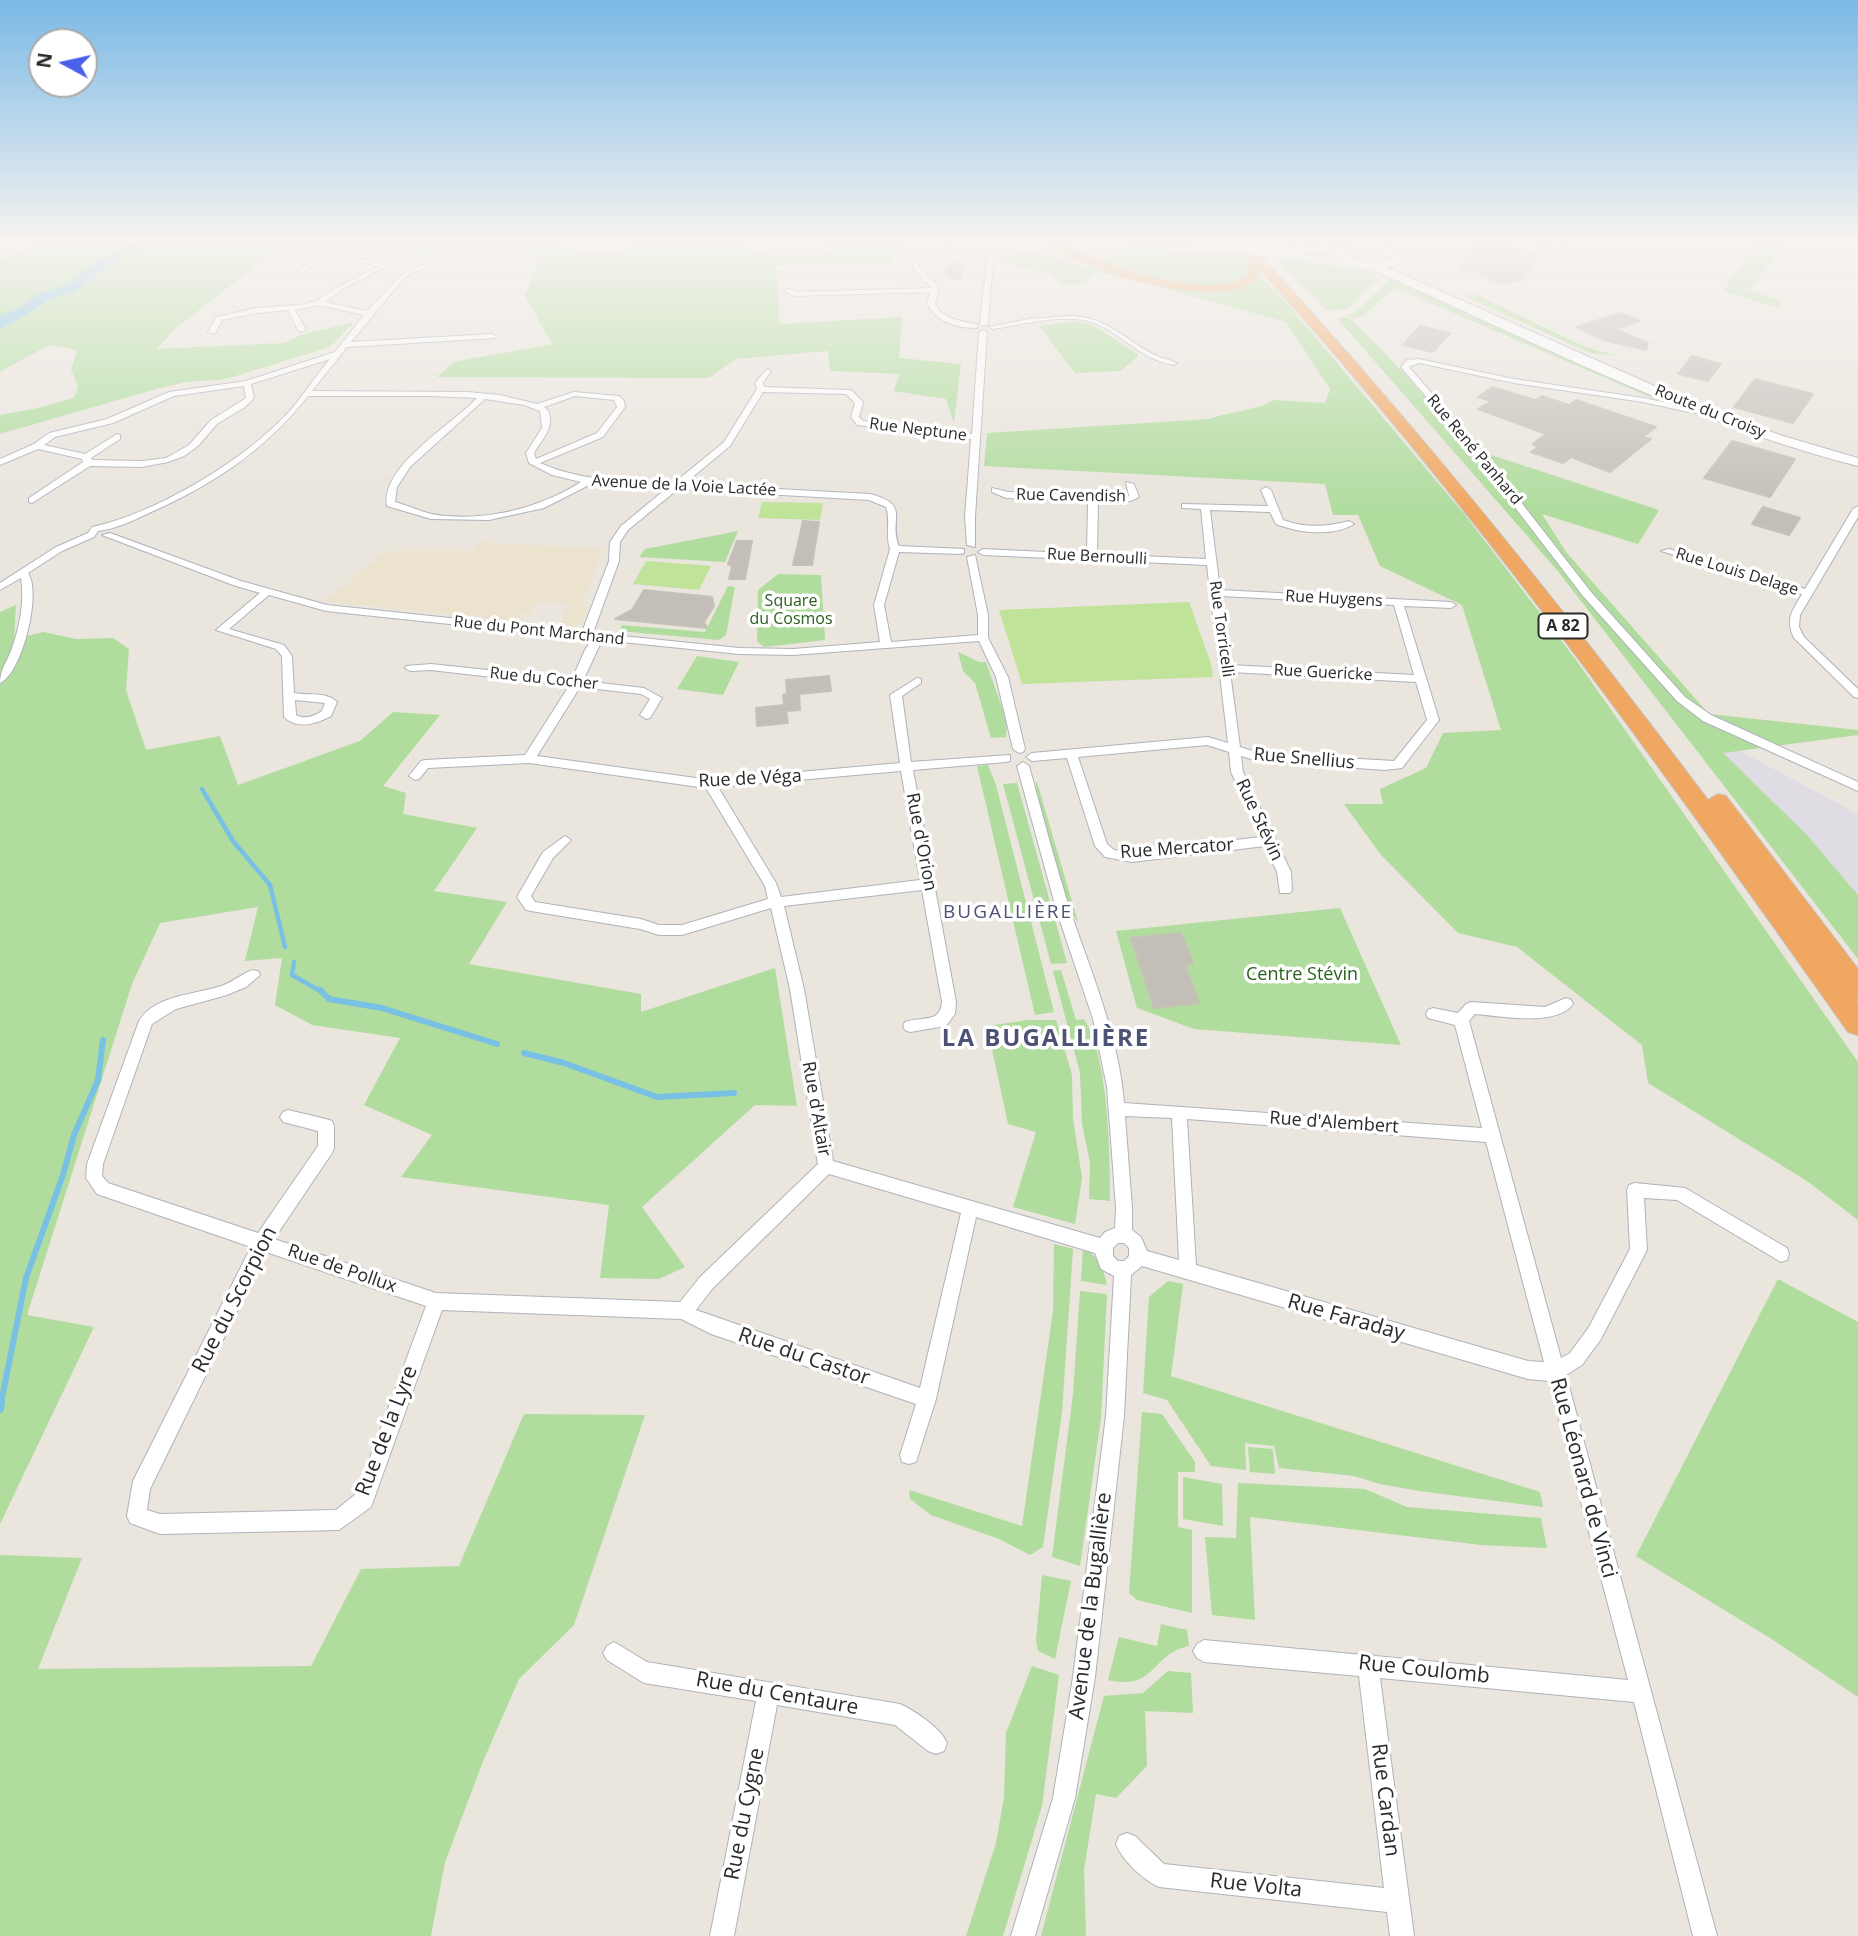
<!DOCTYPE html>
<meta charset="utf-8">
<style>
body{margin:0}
#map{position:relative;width:1858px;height:1936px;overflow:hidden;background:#eae5dd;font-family:"Open Sans",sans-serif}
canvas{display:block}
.north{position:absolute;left:28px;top:28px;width:70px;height:70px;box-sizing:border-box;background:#fff;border:2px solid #aaa;border-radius:50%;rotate:278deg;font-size:19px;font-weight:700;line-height:28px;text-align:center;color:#2a2a2a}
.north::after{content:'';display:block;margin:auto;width:24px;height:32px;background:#4a5fea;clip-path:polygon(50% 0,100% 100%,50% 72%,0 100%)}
</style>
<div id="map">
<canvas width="1858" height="1936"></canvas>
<div class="north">N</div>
</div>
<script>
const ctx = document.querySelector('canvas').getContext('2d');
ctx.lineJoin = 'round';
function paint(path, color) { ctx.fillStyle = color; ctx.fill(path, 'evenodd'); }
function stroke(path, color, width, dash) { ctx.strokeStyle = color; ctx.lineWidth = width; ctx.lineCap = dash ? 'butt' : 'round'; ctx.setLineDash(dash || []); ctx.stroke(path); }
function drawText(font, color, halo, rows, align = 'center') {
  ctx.font = font + ' "Open Sans",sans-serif'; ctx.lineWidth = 7; ctx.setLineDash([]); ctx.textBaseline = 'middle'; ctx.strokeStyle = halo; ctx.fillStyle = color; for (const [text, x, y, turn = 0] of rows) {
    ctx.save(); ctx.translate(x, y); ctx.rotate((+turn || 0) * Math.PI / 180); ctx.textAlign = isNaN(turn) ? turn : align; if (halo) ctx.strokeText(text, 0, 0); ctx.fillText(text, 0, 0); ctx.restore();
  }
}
paint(new Path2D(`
 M1738 750 1858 814V895L1807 835 1722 753Z`), '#dfdde3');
paint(new Path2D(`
 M478 542 603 549 582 605 588 607 582 622 574 627 560 626 568 603 538 602 529 614 522 613 517 622 325 601 387 551H474Z`), '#ebe3cd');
paint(new Path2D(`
 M41 240H525L600 254 636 248 647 240 735 243 757 252 787 256 839 253 823 240H907L910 241 893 254 890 264 776 266 780 324 902 317 899 358 961 364 954 423 946 399 893 391 900 374 830 371 828 351 735 359 709 378 437 377 453 362 552 344 524 295 536 271V259L515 249 482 245 449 257H419L418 252 319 245 281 246 175 329 157 349 284 343 300 335 354 322 330 347 226 379 186 382 160 388 0 434V415L38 408 74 398 78 386 71 370 77 350 49 345 0 372V260L28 249Z
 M1760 240H1789L1750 290 1781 301 1778 308 1723 291Z
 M1133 245 1196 254 1239 253C1248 270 1266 280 1279 294L1465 515 1576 660 1858 1062V1220L1807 1181 1648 1083 1642 1045 1517 947 1458 933 1381 855 1344 804H1383L1380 789 1426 768 1443 733 1501 730 1462 605 1380 566 1358 515H1333L1325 484 984 466 987 433 1209 419C1227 412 1261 410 1273 400L1325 403 1330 389 1286 322 1100 271 1078 284H1061L1051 274 999 262 1004 255 1030 251 1100 271 1112 263 1103 260Z
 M1282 257 1376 272 1377 280 1348 309 1327 310 1279 264Z
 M1387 276 1665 400 1666 402 1652 398 1397 289H1393L1363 316 1353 319 1348 314 1354 313 1388 281Z
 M1475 294 1585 347 1615 355 1590 353 1464 296Z
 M1349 317 1406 375 1470 448 1659 510 1638 544 1542 514 1566 552 1709 714 1858 730V735L1723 753 1807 835 1858 895V959L1557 570 1337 318Z
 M1076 321 1093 325 1139 355 1121 371 1075 373 1039 326Z
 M738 531 725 562 639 557 645 549Z
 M778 574 821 575 825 640 764 647 757 641 758 590Z
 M728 586 735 587 726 635 719 640 619 631 622 625 705 632Z
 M16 605 14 639 43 632 76 639 113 638 129 649 126 690 146 750 220 736 238 785 360 741 393 712 440 715 383 786 406 793 403 814 477 828 434 891 507 902 469 964 641 994V1012L775 968 797 1106 755 1105 642 1207 685 1267 659 1279 600 1278 609 1205 401 1177 432 1135 364 1105 400 1038 312 1025 275 1005 282 958 245 961 258 907 160 923 132 984 27 1315 94 1327 0 1524V612Z
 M958 652 979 662H986L1007 722 1006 737 991 738 975 683 963 671Z
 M697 656 739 662 723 695 677 689Z
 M988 765 996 785 1054 1012 1035 1015 977 766Z
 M1036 782H1037L1078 922 1067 908 1037 804Z
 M1017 783 1067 963 1051 964 1003 784Z
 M1340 908 1401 1045 1194 1029 1137 1008 1116 931Z
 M1061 970 1076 1020 1084 1019C1109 1059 1110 1152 1110 1201L1089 1199 1090 1162 1082 1124 1080 1073 1053 971Z
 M1028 1020H1056L1072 1075 1073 1118 1082 1178 1075 1224 1013 1207 1036 1132 1008 1124 987 1026Z
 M1054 1244 1073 1249 1062 1412 1043 1547 1030 1555 999 1539 931 1515 910 1499 909 1490 1022 1526 1053 1311Z
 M1083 1247C1098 1257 1103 1267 1107 1285L1081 1281Z
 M1778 1279 1858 1322V1697L1770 1638 1636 1556Z
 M1168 1281 1183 1284 1171 1376 1540 1492 1543 1507 1419 1491 1380 1484 1354 1476 1279 1468 1274 1446 1245 1443 1246 1470 1211 1466 1167 1400 1143 1393 1149 1297Z
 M1080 1291 1107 1294 1101 1418 1080 1566 1052 1557 1073 1394Z
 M1142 1412 1162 1414 1195 1462V1472H1178V1527L1192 1530V1613L1137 1600 1129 1593Z
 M524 1414 645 1415 574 1625 519 1679 484 1759 445 1862 431 1936H0V1555L82 1558 38 1669 311 1666 361 1569 459 1566Z
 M1248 1447 1273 1449 1275 1474 1250 1472Z
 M1183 1477 1222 1484 1223 1526 1183 1519Z
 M1238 1483 1365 1489 1407 1507 1541 1518 1547 1548 1481 1545 1250 1517 1255 1620 1212 1615 1205 1537 1236 1538Z
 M1042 1575 1071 1581 1055 1659 1038 1651 1036 1640Z
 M1161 1624 1187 1630 1189 1646C1150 1654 1157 1691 1108 1680L1119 1637 1157 1646Z
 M1032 1666 1059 1675 1042 1806 1003 1936H966L996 1843 1004 1797 1006 1733Z
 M1168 1671 1191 1673 1193 1713 1145 1711 1147 1766 1116 1798 1096 1794 1084 1870 1086 1936H1041L1104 1696 1143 1693Z`), '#b0dc9e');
paint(new Path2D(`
 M762 502 823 503 820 520 758 518Z
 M646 561 711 566 699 590 633 584Z
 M1189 602 1211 664 1213 677 1022 684 999 610Z`), '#c0e39a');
stroke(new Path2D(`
 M202 789 233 841 270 885 285 947
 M294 962 292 975 322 992`), '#78c1e4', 4.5);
stroke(new Path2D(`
 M320 990 329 999 382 1008 497 1044
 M524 1053 564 1063 657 1097 734 1093
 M1 1403 26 1278 63 1175 74 1135 98 1080 103 1040`), '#78c1e4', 6);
stroke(new Path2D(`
 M0 1409 1 1402`), '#78c1e4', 8);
paint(new Path2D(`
 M138 240H152L153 243 100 272 74 292 47 300 29 314 0 329V315L19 308 37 294 64 286 90 266Z`), '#78c1e4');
const building = new Path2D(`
 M1482 242 1540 253 1520 280 1501 284 1474 271 1458 268 1476 245Z
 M953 263H965L961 279H952L944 271Z
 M1621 313 1640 321 1615 329 1648 343 1646 350 1603 340 1576 327Z
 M1420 326 1450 333 1433 352 1403 345Z
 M1692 356 1721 364 1708 381 1678 374Z
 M1755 379 1813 394 1793 423 1734 407Z
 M1492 387 1535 400 1542 396 1569 405 1576 400 1656 427 1643 437 1651 439 1610 472 1571 457 1563 463 1531 452 1538 447 1533 444 1546 434 1478 409 1491 401 1478 397Z
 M1732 441 1795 459 1770 497 1704 478Z
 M1763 507 1800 518 1789 535 1752 524Z
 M803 521 819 522 812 565H793Z
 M737 541H752L745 579H729L732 566 728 564Z
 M644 590 712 597 714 606 704 622 707 628 615 619 632 610Z
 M829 676 831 691 799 694 800 710 786 711 788 723 757 726 756 708 784 705 783 695 787 694 786 680Z
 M1181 933 1193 963 1185 965 1199 1003 1154 1008 1131 938Z`);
paint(building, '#c3bfb8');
stroke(building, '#c6c1b7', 2);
const street = new Path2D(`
 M473 240H481L405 277 351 342 492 334 496 336 495 338 347 347 312 391 467 392 500 395 537 404 574 392 619 396 624 401 625 407 603 437 540 463C582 482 628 481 674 483L724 442 757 389 755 383 767 369 771 371 763 383 764 387 851 390 863 402 859 417 863 421 972 434 979 332 983 330 987 332 975 517V547L967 545 965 517 971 439 857 425 851 417 855 403 846 394 763 392 730 446 684 484 870 494C912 505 888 518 899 546L964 549V553L961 554 899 552 884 605 891 642 978 635V615L967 557 975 555 988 615V638L1008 677 1025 749 1023 752 1019 753 1013 749 996 677 979 641 793 655 739 654 602 640 583 681 644 688 662 698 650 718 646 719 640 715 650 699 641 694 580 687 537 756 710 780 900 763 890 695 917 678 921 679V683L902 696 911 762 1010 755V761L1006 762 913 770 956 1002 955 1014 946 1026 910 1032 905 1030 903 1026 905 1022C922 1016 940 1024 942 1002L922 890 784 906 804 989 833 1161 1100 1238 1105 1232 1115 1228 1116 1208 1107 1087 1093 1019 1057 912 1017 766 1023 762 1029 766C1043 816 1056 867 1072 916 1093 977 1119 1038 1124 1103L1482 1128 1455 1025 1428 1018 1426 1014 1428 1010 1433 1008 1458 1013 1466 1004 1471 1002 1545 1007 1566 998 1571 1000 1573 1004C1557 1027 1500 1016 1475 1014L1469 1021 1561 1358 1570 1353 1589 1327 1630 1249 1627 1190 1629 1185 1635 1183 1685 1188 1787 1248 1789 1254 1787 1260 1781 1262 1677 1200 1644 1198 1647 1250 1601 1339 1582 1365 1566 1375 1717 1936H1693L1634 1702 1380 1678 1414 1936H1390L1387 1912 1159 1887C1143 1880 1122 1860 1116 1844L1119 1836 1127 1833 1135 1836 1164 1864 1384 1888 1359 1676 1204 1662 1197 1658 1193 1651 1197 1644 1204 1640 1363 1655 1368 1653 1375 1656 1628 1680 1549 1381 1528 1379 1142 1266 1131 1275 1124 1416 1095 1677 1075 1798 1035 1936H1011L1053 1798 1073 1677 1106 1416 1114 1276 1101 1269 1095 1253 976 1217 936 1399 916 1462 909 1464 902 1462 900 1455 916 1404 711 1334 681 1319 442 1310 371 1507 339 1530 160 1534 130 1523 127 1516 133 1481 251 1247 97 1194 86 1178 87 1164 139 1021C155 994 197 995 224 985 234 981 243 973 253 970L258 971 260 975 246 987 227 995 176 1009 152 1024 103 1164 102 1176 108 1183 258 1233 318 1146V1131L283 1122 280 1117 283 1112 288 1110 326 1119 332 1121 334 1126V1148L332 1153 274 1239 436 1293 680 1302 700 1277 818 1164 790 989 771 908 682 935H659L640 929 531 911 526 910 517 897 543 852 565 836 571 840 553 858 531 896 535 902 641 919 659 925H682L768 899 765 886 706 788 529 763 428 768 419 779 415 780 409 776 421 761 425 760 525 755 569 686 431 670 410 671 405 668 406 666 431 664 572 679 585 650 592 639 326 611 269 595 229 629 284 645 292 656 294 693C309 696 326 691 337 702L331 716C316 724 298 730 284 717L282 656 276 649 216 630 260 593 233 585 102 535 110 533 241 581 327 605 582 632 609 561 610 542 621 526 667 488 591 484 544 508 489 520 431 519 387 506C380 466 452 425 477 398L431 396H308C265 451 212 485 149 513 132 521 116 529 98 531L94 537 62 551 28 573C42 593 22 674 0 683 0 671 6 663 11 651 19 629 25 602 21 578L0 590V583L56 547 88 533 92 527C153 514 234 466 279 422 298 404 313 379 330 359L251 384 254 398 245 407 217 424 198 446 184 456 168 462 142 467 90 466 32 503 29 502V498L83 462 82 459 38 449 0 465V459L34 444 49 433 107 419 169 392 246 381 335 352 364 315 319 305 295 310 306 330 302 332 298 330 288 310 257 313 222 320 215 334 208 332 216 317 257 308 300 305 316 301 338 287 379 266 333 257 302 272 297 271 332 253 389 265 342 289 325 302 367 311 401 275ZM244 386 246 398 243 400 211 420 189 445 166 458 142 461 92 460 91 458 120 439V435L117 434 85 454 44 445 55 437 113 423 174 396ZM575 396 614 400 617 407 597 433 536 459 534 453C543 438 555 428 548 410L544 407ZM485 399 524 405 540 411 542 428 526 453 529 463 552 475 581 482C538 509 482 523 431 514 419 511 407 505 395 502L397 487 410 467ZM678 489 869 500 886 507C891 520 885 535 890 549L874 605 880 642 793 649 739 648 593 633 619 561 620 542 628 530ZM295 700 325 703 322 711C314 716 305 720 296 715ZM901 771 920 880 781 897 776 883 718 787ZM1125 1116 1172 1118 1179 1260 1147 1251 1141 1237 1132 1230V1208ZM1187 1119 1486 1142 1544 1362 1528 1361 1196 1265ZM829 1174 961 1213 920 1388 696 1310 712 1289ZM1118 1243H1124L1129 1248V1256L1124 1261H1118L1113 1256V1248ZM266 1252 426 1306 357 1493 336 1510 160 1514 147 1510 150 1489Z
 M956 240H965L921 258 918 266 939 287 935 304C944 320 960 321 977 324V328C957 328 937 322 927 304L930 292 795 296 784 291 788 289 796 292 931 288 913 267 912 261 917 256Z
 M995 240H1001L993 259 988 324 984 326 980 324 987 259Z
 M1516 240H1529L1598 255 1595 257Z
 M1070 316C1107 317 1121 337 1151 353 1159 358 1169 359 1177 363L1173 365C1137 358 1122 332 1091 322 1064 313 1021 325 993 329L989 327 1029 319Z
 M1419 359 1514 379 1643 398 1692 408 1706 405V409L1693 413 1643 402 1514 383 1419 363 1409 367 1474 442 1591 592 1685 697 1711 715 1858 782V791L1703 721 1677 701 1583 596 1468 446 1401 367 1407 360Z
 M1126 482 1134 484 1139 497C1126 505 1112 502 1098 502L1097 554 1206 559 1201 509 1182 508V504L1268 506 1261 490 1266 487 1271 490 1283 520C1304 528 1327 527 1349 521L1354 524C1333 537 1298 533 1276 524L1270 512 1210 510 1220 590 1451 602 1456 605 1451 608 1404 606 1439 720 1402 768 1385 770 1258 761 1241 756 1243 772 1291 872 1292 890 1290 893H1280L1277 872 1265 846 1132 862 1105 857 1095 846 1067 758 1032 761 1026 757 1032 753 1208 737 1228 743 1207 565 983 555 978 552 983 549 1087 554 1088 501 1006 498 992 492V488L1008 492 1124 497 1129 496ZM1221 596 1394 605 1414 675 1230 665ZM1230 672 1416 682 1427 720 1394 761 1259 753 1240 747ZM1207 745 1229 752 1231 772 1261 837 1132 852 1114 850 1107 844 1078 757Z
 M1858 506V517L1800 615 1799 627 1804 637 1858 689V698L1854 697 1794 638C1785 618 1792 612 1802 594L1661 551 1669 549 1805 589 1853 509Z
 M614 1642 647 1662 900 1704C915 1711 941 1728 947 1743L944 1751 936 1754 928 1751 895 1725 777 1705 734 1936H710L756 1701 644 1683 607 1660 603 1653 607 1646Z`);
const secondary = new Path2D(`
 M1151 240H1184L1207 245 1202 248Z
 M1362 243 1378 244 1398 251 1401 260 1397 265 1386 267 1702 407 1783 436 1858 458V466C1691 424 1529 339 1371 269L1351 266 1334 256V252L1310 254 1285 249 1290 246 1319 248ZM1354 249 1377 250 1392 258 1389 261 1361 262 1343 253 1345 251Z`);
const highway = new Path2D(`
 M1043 240C1060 240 1072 250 1088 256 1126 270 1211 301 1246 276L1250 267 1233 240H1246C1411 418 1562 606 1708 800L1718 794 1726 796 1858 969V1000L1855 998 1858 1003V1035L1848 1032C1663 770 1477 509 1261 271 1243 321 1069 269 1043 240Z
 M1138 240H1183L1184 242C1175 249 1147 247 1138 240Z
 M1329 240H1345L1353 246 1347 250Z`);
stroke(street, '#b0b2bc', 2);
stroke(secondary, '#b0b2bc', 2);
stroke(highway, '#c3c3c3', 2);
paint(street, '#fff');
paint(secondary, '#fff');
paint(highway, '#f0a762');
const secondaryBridge = new Path2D(`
 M1202 245 1294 253`);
stroke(secondaryBridge, '#b0b2bc', 12, []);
stroke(secondaryBridge, '#fff', 11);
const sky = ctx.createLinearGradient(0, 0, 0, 511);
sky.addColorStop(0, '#7bb9e6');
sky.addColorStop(0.47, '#f6f3f0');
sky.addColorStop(1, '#f6f3f000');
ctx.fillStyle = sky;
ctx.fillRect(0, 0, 1858, 511);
drawText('16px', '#2a2a2a', '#fff', [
 ["Route du Croisy",1710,412,22],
 ["Rue Neptune",918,430,7],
 ["Rue René Panhard",1474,450,50],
 ["Avenue de la Voie Lactée",684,486,3],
 ["Rue Cavendish",1071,496,1],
 ["Rue Bernoulli",1097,557,3],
 ["Rue Louis Delage",1737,572,17],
 ["Rue Huygens",1334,599,3],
 ["Rue Torricelli",1221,629,82],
 ["Rue du Pont Marchand",539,631,6],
 ["Rue Guericke",1323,673,3],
 ["Rue du Cocher",544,679,6]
]);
drawText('16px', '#2a6020', '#fff', [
 ["Square",791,601],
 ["du Cosmos",791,619]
]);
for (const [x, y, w] of [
 [1563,626,49]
]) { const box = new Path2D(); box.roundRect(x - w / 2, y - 12.5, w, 25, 5); ctx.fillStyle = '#fff'; ctx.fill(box); stroke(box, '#2a2a2a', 2); }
drawText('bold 16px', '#2a2a2a', null, [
 ["A 82",1563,626]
]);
drawText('18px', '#2a2a2a', '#fff', [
 ["Rue Snellius",1304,759,5],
 ["Rue de Véga",750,779,-3],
 ["Rue Stévin",1259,820,65],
 ["Rue d'Orion",921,842,79],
 ["Rue Mercator",1177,849,-4],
 ["Rue d'Altair",816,1109,80],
 ["Rue d'Alembert",1334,1123,4],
 ["Rue de Pollux",342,1269,19]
]);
drawText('18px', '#2a6020', '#fff', [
 ["Centre Stévin",1302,975]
]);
ctx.letterSpacing = '2px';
drawText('19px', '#4e5376', '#fff', [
 ["BUGALLIÈRE",1008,913]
]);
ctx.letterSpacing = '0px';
drawText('21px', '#2a2a2a', '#fff', [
 ["Rue du Scorpion",235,1300,-63],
 ["Rue Faraday",1346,1318,16],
 ["Rue du Castor",804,1357,19],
 ["Rue de la Lyre",387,1431,-69],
 ["Rue Léonard de Vinci",1583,1478,75],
 ["Avenue de la Bugallière",1091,1606,-83],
 ["Rue Coulomb",1424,1670,6],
 ["Rue du Centaure",777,1694,10],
 ["Rue Cardan",1385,1800,83],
 ["Rue du Cygne",745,1814,-79],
 ["Rue Volta",1256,1886,6]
]);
ctx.letterSpacing = '2px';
drawText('bold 24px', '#4e5376', '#fff', [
 ["LA BUGALLIÈRE",1046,1039]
]);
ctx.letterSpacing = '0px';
</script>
